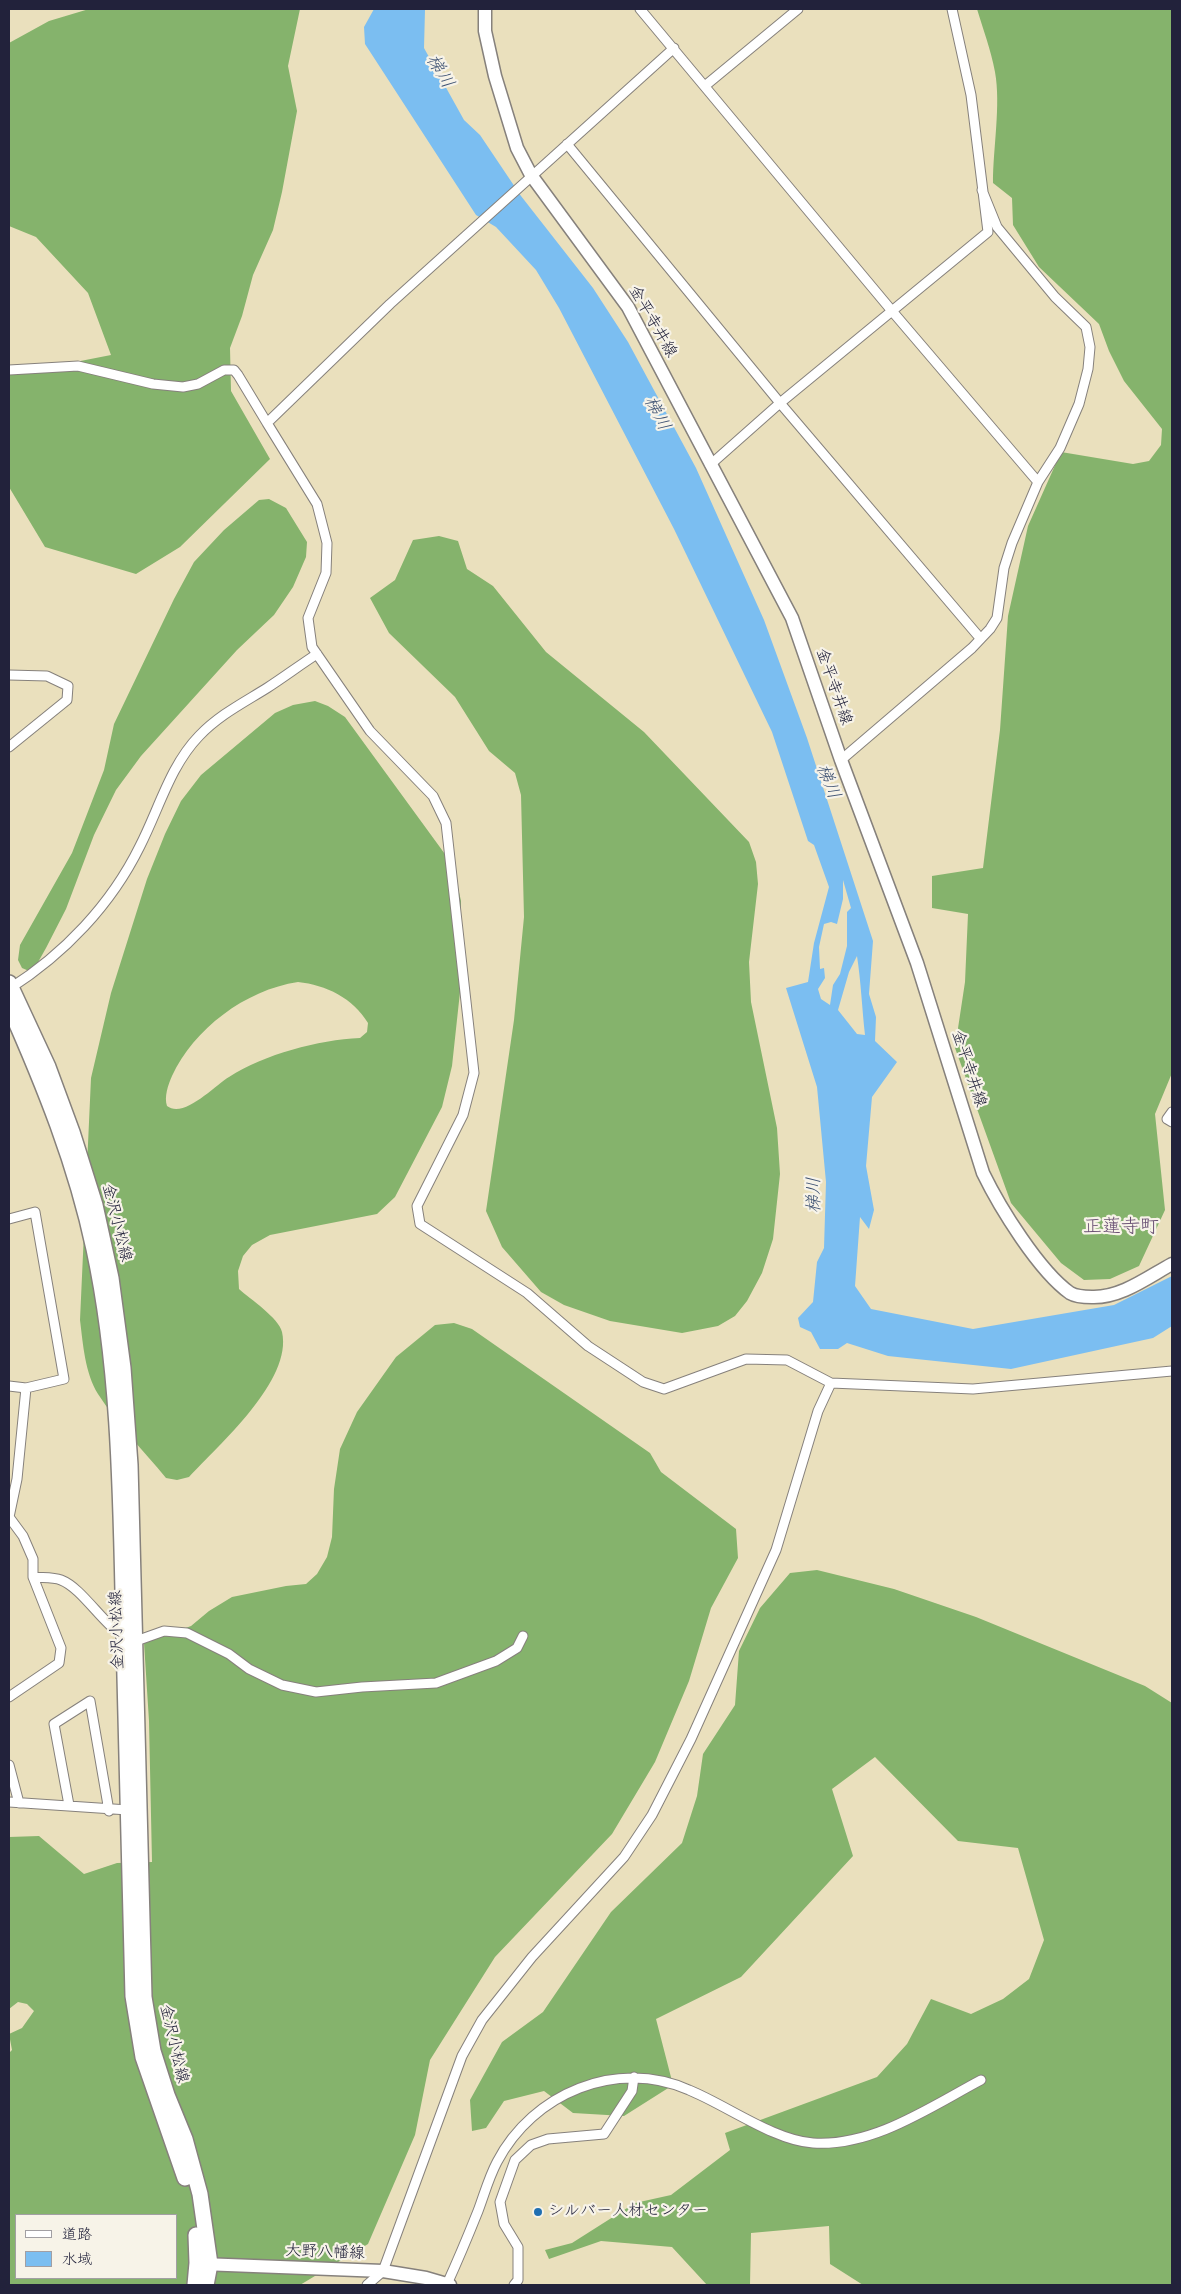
<!DOCTYPE html>
<meta charset="utf-8">
<style>
body{margin:0}
#map{position:relative;width:1181px;height:2294px;overflow:hidden;background:#eae0bd;font-family:Mynerve,"Klee One",sans-serif}
canvas{display:block}
.frame{position:absolute;inset:0;border:10px solid #22223b;pointer-events:none}
.legend{position:absolute;left:15px;top:2214px;width:162px;height:65px;box-sizing:border-box;background:#f7f3e8;border:1px solid #a29fa3;margin:0;padding:6px 9px;list-style:none;font-size:15px;color:#22223b}
.legend li{display:flex;align-items:center;gap:10px;height:25px}
.legend b{width:25px;border:1px solid #a29fa3}
</style>
<div id="map">
<canvas width="1181" height="2294"></canvas>
<div class="frame"></div>
<ul class="legend">
<li><b style="height:6px;background:#fff"></b>道路</li>
<li><b style="height:14px;background:#7bbef1"></b>水域</li>
</ul>
</div>
<script>
const ctx = document.querySelector('canvas').getContext('2d');
ctx.lineJoin = 'round';
function paint(path, color) { ctx.fillStyle = color; ctx.fill(path, 'evenodd'); }
function stroke(path, color, width, dash) { ctx.strokeStyle = color; ctx.lineWidth = width; ctx.lineCap = dash ? 'butt' : 'round'; ctx.setLineDash(dash || []); ctx.stroke(path); }
function drawText(font, color, halo, rows, align = 'center') {
  ctx.font = font + ' Mynerve,"Klee One",sans-serif'; ctx.lineWidth = 4.5; ctx.setLineDash([]); ctx.textBaseline = 'middle'; ctx.strokeStyle = halo; ctx.fillStyle = color; for (const [text, x, y, turn = 0] of rows) {
    ctx.save(); ctx.translate(x, y); ctx.rotate((+turn || 0) * Math.PI / 180); ctx.textAlign = isNaN(turn) ? turn : align; if (halo) ctx.strokeText(text, 0, 0); ctx.fillText(text, 0, 0); ctx.restore();
  }
}
paint(new Path2D(`
 M89 9H300L288 66 297 111 282 192 273 230 253 275 242 316 230 348 231 391 270 459 180 547 136 574 45 547 9 487V375L111 355 88 293 36 237 9 226V43L49 21Z
 M977 9H1172V1073L1155 1114 1165 1210 1139 1266 1110 1279 1084 1280 1061 1263 1011 1203 955 1048 965 982 968 914 932 908V876L983 868 1000 730 1008 616 1028 526 1061 452 1133 464 1149 461 1161 445 1162 429 1124 381 1109 351 1099 324 1039 267 1013 225 1012 198 993 183C993 148 1001 105 995 72 991 50 983 29 977 9Z
 M269 499 286 508 307 542 306 557 293 587 274 615 237 650 141 756 116 790 94 835 66 909 46 948 37 964 29 971 22 968 18 960 20 945 72 853 104 770 114 724 174 599 194 562 224 530 259 500Z
 M439 536 458 541 467 569 493 586 546 652 644 732 749 842 756 862 758 884 749 962 751 1002 777 1128 780 1174 773 1239 762 1273 747 1301 735 1316 718 1326 682 1333 610 1321 564 1305 541 1292 502 1247 486 1211 514 1020 524 917 521 795 515 773 489 751 455 697 389 633 370 598 395 580 413 540Z
 M315 701 328 706 345 717 450 861 456 879 461 901 460 992 452 1066 442 1107 395 1197 377 1214 270 1235 252 1245 243 1256 238 1271 239 1289C250 1299 279 1318 282 1332 293 1380 219 1445 189 1477L177 1480 166 1478C144 1451 117 1424 98 1394 85 1373 83 1344 80 1320L91 1078 111 993 147 879 165 834 181 801 201 775 275 713 293 705ZM298 982C326 985 353 998 368 1023L367 1032 360 1038C318 1040 265 1054 229 1077 214 1086 184 1119 167 1106 164 1097 168 1085 172 1076 194 1029 245 990 298 982Z
 M454 1323 472 1329 650 1453 661 1472 736 1529 738 1558 711 1608 689 1681 655 1762 612 1834 495 1957 430 2060 415 2135 368 2244 300 2285H9V2053L12 2050 9 2034 22 2028 34 2011 27 2004 18 2002 9 2009V1837L39 1836 84 1874 117 1863 152 1862 149 1721 144 1643 191 1626 209 1611 232 1597 286 1586 306 1584 317 1574 327 1557 332 1537 334 1489 340 1449 357 1412 396 1357 435 1325ZM16 2215H176V2278H16Z
 M817 1570 894 1589 976 1617 1145 1686 1172 1703V2285H863L830 2264 829 2226 751 2233 750 2285H707L672 2247 601 2241 549 2259 545 2250 572 2243 635 2203 671 2195 730 2150 725 2133 877 2077 907 2044 931 1999 971 2014 1003 1999 1029 1979 1044 1940 1018 1848 958 1841 875 1757 832 1789 853 1856 741 1977 656 2019 673 2085 624 2116 573 2113 544 2091 504 2101 486 2128 472 2131 470 2100 502 2042 543 2012 611 1912 682 1843 697 1796 703 1754 735 1705 739 1651 760 1608 790 1573Z`), '#85b36c');
paint(new Path2D(`
 M374 9H430L425 10 424 48 464 120 480 135 521 196 593 288 628 342 696 468 764 620 807 738 873 941 869 994 876 1017 875 1041 897 1062 872 1097 866 1166 874 1210 869 1229 860 1217 855 1286 871 1309 973 1329 1114 1305 1172 1276V1326L1153 1338 1011 1369 888 1356 847 1343 838 1349H820L811 1332 800 1327 798 1318 813 1302 817 1262 824 1248 826 1182 817 1087 786 988 808 982 814 943 829 887 814 845 808 841 772 732 674 529 559 308 536 270 496 227 476 215 365 44 364 27ZM843 880 851 908 847 912V946L840 974 833 985 830 1005 821 999 818 989 825 978 824 968 820 969 819 947 824 924 831 922 837 924 843 899ZM857 956C861 982 862 1008 865 1035L857 1034 838 1010 849 972Z`), '#7bbef1');
const minor = new Path2D(`
 M640 9 892 311 1038 482
 M674 48 390 304 267 423 317 504 327 543 326 573 308 618 312 647 370 731 433 796 446 823 474 1073 463 1115 417 1206 420 1224 527 1293 588 1346 643 1382 664 1389 746 1359 787 1360 831 1383
 M706 85 798 9
 M567 144 780 403 980 638
 M9 370 78 366 153 384 183 387 198 384 224 370H234L238 375 267 423
 M710 465 780 403 988 232 971 95 952 9
 M9 675 47 676 68 686 67 700 9 747
 M841 760 972 648 990 629 997 618 1004 568 1012 543 1038 482 1060 448 1079 404 1088 369 1090 347 1086 327 1055 297 997 227 982 190
 M9 989C64 954 111 905 140 846 159 809 170 766 199 736 219 715 243 703 267 688 284 677 300 665 317 654
 M1172 1112 1167 1119 1172 1122
 M9 1219 35 1212 64 1379 26 1388 9 1386
 M9 1517 23 1536 33 1559V1577L61 1648 59 1663 9 1697
 M9 1517 17 1479 26 1388
 M33 1577C42 1578 53 1577 61 1580 82 1588 102 1623 124 1637
 M136 1641 164 1631 187 1633 229 1654 249 1669 282 1685 316 1692 362 1687 436 1683 496 1661 517 1648 523 1636
 M9 1765 19 1803
 M9 1802 128 1810
 M69 1805 54 1724 90 1701 109 1811
 M447 2284C458 2260 468 2236 478 2211 484 2195 489 2177 497 2162 533 2093 617 2058 689 2090 726 2105 775 2141 813 2143 873 2147 930 2107 981 2080
 M367 2285 383 2271 462 2056 482 2020 532 1957 624 1857 652 1815 691 1739 776 1550 818 1411 831 1383 973 1389 1172 1371
 M514 2285 518 2280V2247L504 2224 500 2202 515 2160 531 2145 548 2139 604 2134 632 2091 634 2077`);
const secondary = new Path2D(`
 M485 9V31L495 76 517 148 531 175 628 307 792 618 841 760 917 963 983 1173C1000 1208 1039 1271 1070 1293 1075 1296 1086 1297 1092 1297 1121 1298 1148 1277 1172 1264
 M202 2264 383 2271 426 2278 450 2285`);
const primary = new Path2D(`
 M9 983 48 1067 72 1132 95 1205 111 1278 123 1368 130 1465 144 1997 153 2051 167 2095 185 2139 200 2194 210 2264 206 2285
 M9 1006C44 1085 76 1164 94 1249 121 1374 121 1510 124 1637 127 1757 130 1877 133 1996L143 2057 185 2178
 M195 2285 197 2263 196 2235`);
stroke(minor, '#86817c', 11);
stroke(secondary, '#86817c', 15);
stroke(primary, '#86817c', 18);
stroke(minor, '#fff', 9);
stroke(secondary, '#fff', 12);
stroke(primary, '#fff', 15);
for (const [x, y, r, color] of [
 [538,2212,5,"#1f6fb2"]
]) { const dot = new Path2D(); dot.arc(x, y, r, 0, 2 * Math.PI); ctx.fillStyle = color; ctx.fill(dot); stroke(dot, '#f7f3e8', 2); }
drawText('16px', '#22223b', '#f7f3e8', [
 ["金平寺井線",652,322,60],
 ["金平寺井線",833,687,71],
 ["金平寺井線",968,1069,72],
 ["金沢小松線",116,1223,76],
 ["金沢小松線",118,1630,-92],
 ["金沢小松線",173,2044,77],
 ["大野八幡線",325,2253,2]
]);
drawText('16px', '#22223b', '#f7f3e8', [
 ["シルバー人材センター",548,2212]
], 'left');
drawText('italic 18px', '#3d5172', '#f7f3e8', [
 ["梯川",439,72,59],
 ["梯川",656,414,63],
 ["梯川",827,782,68],
 ["梯川",815,1195,-90]
]);
drawText('19px', '#695073', '#f7f3e8', [
 ["正蓮寺町",1121,1228]
]);
</script>
